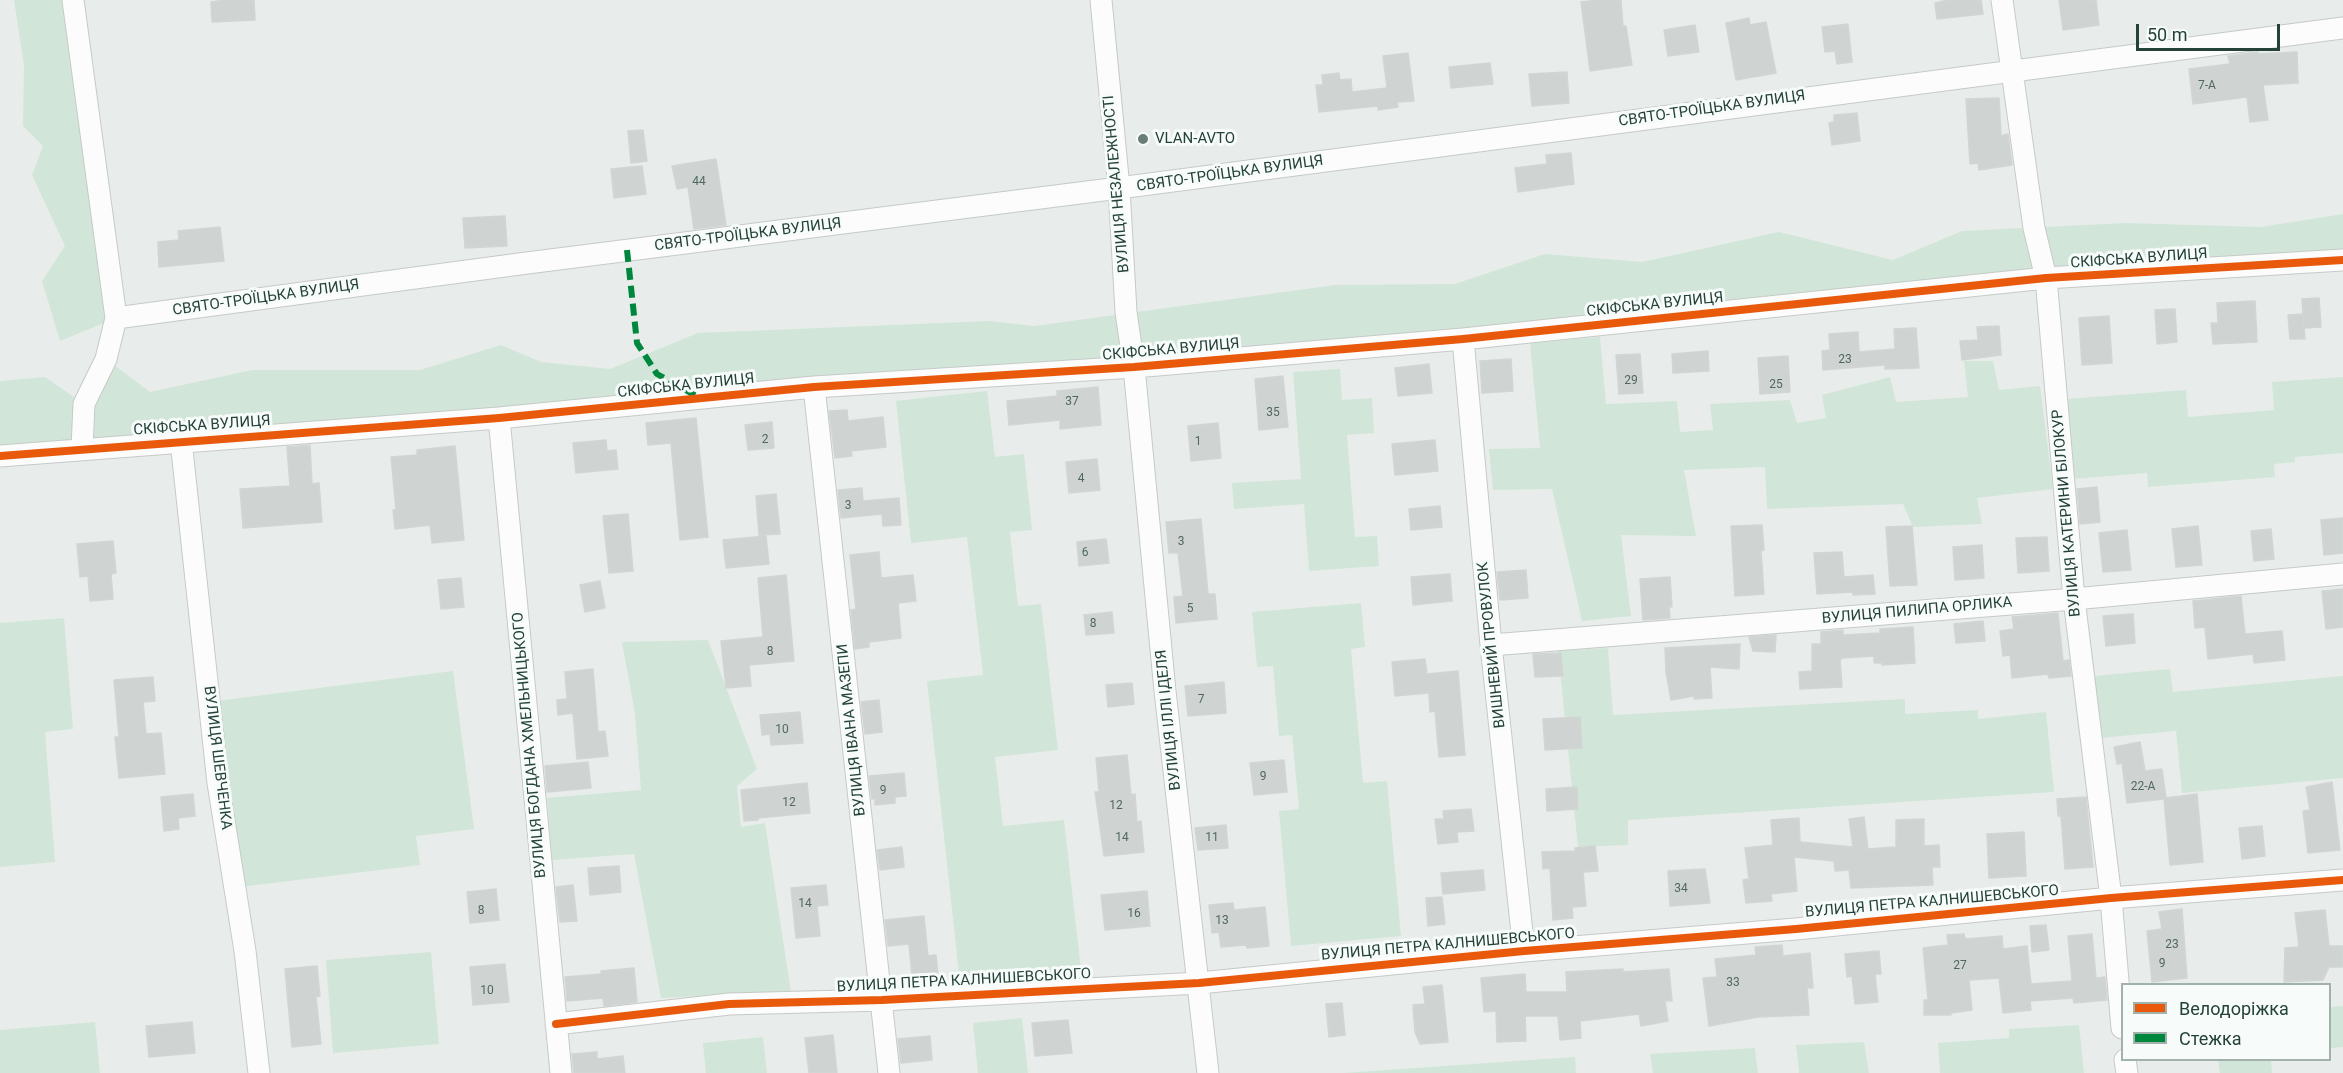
<!DOCTYPE html>
<meta charset="utf-8">
<style>
body{margin:0}
#map{position:relative;width:2343px;height:1073px;overflow:hidden;background:#e8edeb;font-family:Roboto,sans-serif}
canvas{display:block}
.legend{position:absolute;left:2121px;top:983px;width:210px;height:78px;box-sizing:border-box;background:#f7fbf9;border:2px solid #a3b1ad;margin:0;padding:8px 10px;list-style:none;font-size:18px;color:#24423a}
.legend li{display:flex;align-items:center;gap:12px;height:30px}
.legend b{width:30px;border:2px solid #a3b1ad}
.scale{position:absolute;left:2136px;top:24px;width:144px;height:27px;box-sizing:border-box;border:3px solid #24423a;border-top:0;padding-left:8px;font-size:18px;line-height:21px;white-space:nowrap;color:#24423a;-webkit-text-stroke:4px #f7fbf9;paint-order:stroke}
</style>
<div id="map">
<canvas width="2343" height="1073"></canvas>
<ul class="legend">
<li><b style="height:8px;background:#e8590c"></b>Велодоріжка</li>
<li><b style="height:8px;background:#00873e"></b>Стежка</li>
</ul>
<div class="scale">50 m</div>
</div>
<script>
const ctx = document.querySelector('canvas').getContext('2d');
ctx.lineJoin = 'round';
function paint(path, color) { ctx.fillStyle = color; ctx.fill(path, 'evenodd'); }
function stroke(path, color, width, dash) { ctx.strokeStyle = color; ctx.lineWidth = width; ctx.lineCap = dash ? 'butt' : 'round'; ctx.setLineDash(dash || []); ctx.stroke(path); }
function drawText(font, color, halo, rows, align = 'center') {
  ctx.font = font + ' Roboto,sans-serif'; ctx.lineWidth = 6; ctx.setLineDash([]); ctx.textBaseline = 'middle'; ctx.strokeStyle = halo; ctx.fillStyle = color; for (const [text, x, y, turn = 0] of rows) {
    ctx.save(); ctx.translate(x, y); ctx.rotate((+turn || 0) * Math.PI / 180); ctx.textAlign = isNaN(turn) ? turn : align; if (halo) ctx.strokeText(text, 0, 0); ctx.fillText(text, 0, 0); ctx.restore();
  }
}
paint(new Path2D(`
 M14 0H73L116 318 60 341 42 281 65 246 32 175 43 146 23 126 24 65Z
 M2343 214V260L0 455V381L45 377 84 404 106 359 150 392 252 370H420L501 345 541 362 610 369 698 333 989 321 1034 326 1335 285 1455 284 1545 254 1642 262 1779 232 1893 260 1962 231 2126 223 2261 227Z
 M1600 337 1606 404 1677 401 1680 432 1713 430 1710 404 1790 400 1797 423 1826 418 1822 395 1890 377 1896 402 1968 397 1964 361H1993L1999 390 2040 386 2053 489 1977 498 1982 524 1913 527 1903 504 1767 509 1765 467 1684 470 1696 536 1621 535 1631 616 1582 621 1552 489 1493 490 1489 449 1540 448 1530 343Z
 M1340 369 1342 400 1372 398 1374 433 1347 435 1355 537 1377 536 1379 566 1309 571 1304 504 1234 509 1232 483 1301 479 1293 372Z
 M2343 377V453L2295 457V462L2274 464 2275 477 2148 487 2147 473 2059 480 2053 400 2186 390 2188 417 2274 410 2272 382Z
 M987 391 995 457 1024 454 1032 530 1010 532 1018 606 1041 604 1058 750 995 757 1003 826 1064 820 1081 970 960 983 927 681 983 675 967 537 911 543 896 401Z
 M1361 603 1365 647 1351 649 1363 783 1387 781 1401 936 1291 946 1279 811 1299 809 1292 735 1279 736 1273 666 1257 667 1252 612Z
 M64 618 73 729 45 732 55 862 0 867V623Z
 M708 640 757 769 737 786 741 827 765 823 791 992 661 998 634 854 552 860 547 798 641 790 635 714 622 642Z
 M1608 648 1613 715 1905 699V714L1978 710V719L2046 712 2054 792 1628 820V845L1578 847 1558 651Z
 M2170 669 2173 692 2343 676V778L2182 793 2176 731 2089 739 2083 677Z
 M453 671 474 829 416 836 420 865 240 887 216 701Z
 M431 952 439 1044 333 1053 326 960Z
 M2343 1006V1047L2330 1048V1007Z
 M1022 1018 1028 1073H978L973 1023Z
 M95 1022 100 1073H0V1030Z
 M2079 1025 2084 1073H1940L1938 1043 2009 1038V1029Z
 M763 1037 767 1073H706L703 1043Z
 M1864 1042 1869 1073H1799L1796 1045Z
 M1755 1048 1758 1073H1653L1650 1054Z
 M1575 1057 1576 1073H1343L1574 1057Z
 M2218 1060H2271L2272 1073H2220Z`), '#d1e6d8');
const building = new Path2D(`
 M225 0H254L255 20 212 22 211 2Z
 M1598 0H1621L1623 26H1626L1632 65 1590 71 1581 2Z
 M1948 0H1981L1983 14 1937 19 1935 3Z
 M2059 0H2096L2099 25 2063 30Z
 M1749 18 1750 25 1766 22 1776 73 1736 80 1726 23Z
 M1848 24 1852 62 1837 64 1835 51 1825 52 1822 27Z
 M1695 25 1699 52 1668 56 1664 30Z
 M2258 52V54L2297 52 2298 83 2263 85 2268 120 2250 122 2247 97 2193 104 2189 69 2230 64 2228 56Z
 M1408 53 1414 101 1397 102 1398 107 1378 110V106L1319 112 1316 85H1323L1322 75 1339 73 1340 80 1351 79 1352 92 1387 88 1383 56Z
 M1490 63 1493 84 1451 88 1449 67Z
 M1567 72 1569 103 1532 106 1529 74Z
 M1999 98 2001 136 2008 134 2012 165 1979 170 1978 163 1970 164 1966 99Z
 M1857 113 1860 141 1832 145 1829 123 1834 122V115Z
 M643 130 647 161 631 163 628 131Z
 M1571 153 1574 184 1518 192 1515 168 1547 164 1546 155Z
 M716 159 726 225 694 229 688 187 677 189 672 166Z
 M642 166 646 194 614 198 611 169Z
 M505 216 507 246 465 248 463 218Z
 M220 227 224 261 159 267 158 242 179 240 178 231Z
 M2319 298 2321 327 2304 328 2302 299Z
 M2255 301 2257 342 2213 344 2211 323H2218L2217 303Z
 M2175 309 2177 342 2157 344 2155 310Z
 M2303 314 2305 339H2290L2288 315Z
 M2109 316 2112 363 2082 365 2079 318Z
 M1999 326 2001 355 1962 360 1960 341 1978 340 1977 327Z
 M1916 328 1919 368 1885 369V365L1823 370 1822 351 1830 350 1829 334 1858 332 1859 352 1895 349 1894 329Z
 M1708 351 1709 371 1673 373 1672 354Z
 M1640 354 1643 393 1619 394 1616 355Z
 M1788 356 1790 392 1760 394 1758 358Z
 M1511 359 1513 391 1482 393 1480 361Z
 M1429 364 1432 393 1398 396 1395 368Z
 M1283 376 1288 427 1259 430 1255 379Z
 M1098 387 1101 425 1060 429V420L1009 425 1007 401 1057 396V391Z
 M847 410 848 421 883 417 886 447 851 451 852 456 835 458 829 411Z
 M696 418 708 537 680 540 671 443 648 445 646 423Z
 M772 422 774 448 748 450 745 425Z
 M1218 423 1221 458 1191 461 1188 426Z
 M606 440 607 451 616 450 618 469 576 473 573 443Z
 M1435 440 1438 471 1395 475 1392 444Z
 M310 445 312 484 319 483 322 522 243 528 240 489 290 486 287 447Z
 M455 446 464 540 432 543 430 525 395 529 393 510H396L391 457 417 455V450Z
 M1097 459 1100 490 1069 493 1066 462Z
 M2097 487 2100 522 2080 524 2077 489Z
 M862 488 863 501 899 498 901 525 883 526 882 514 841 518 838 490Z
 M776 494 780 534 759 535 756 496Z
 M1440 506 1442 527 1411 530 1409 509Z
 M628 514 633 571 609 573 603 516Z
 M2343 518V553L2324 555 2321 520Z
 M1201 519 1208 594H1215L1217 619 1176 623 1174 597 1183 596 1178 553H1169L1166 522Z
 M1762 525 1764 550 1761 551 1764 594 1735 596 1731 526Z
 M1912 526 1917 585 1890 586 1886 527Z
 M2198 526 2202 565 2176 567 2172 529Z
 M2271 529 2274 559 2254 561 2251 531Z
 M2127 530 2131 570 2103 572 2099 533Z
 M766 536 769 564 726 568 723 540Z
 M2047 537 2049 571 2018 573 2016 538Z
 M1106 539 1109 563 1079 566 1077 542Z
 M113 541 116 573 111 574 113 599 90 601 88 576 80 577 77 544Z
 M1982 545 1984 578 1955 580 1953 547Z
 M879 552 881 578 913 575 916 601 898 603 901 638 869 642V647L855 649 851 610 856 609 850 555Z
 M1842 552 1844 577 1873 575 1875 594 1853 595V592L1817 594 1814 553Z
 M1526 570 1528 598 1500 600 1497 572Z
 M1450 574 1452 601 1413 605 1411 577Z
 M786 575 794 661 749 665 751 686 726 688 721 641 763 637 758 578Z
 M1670 577 1672 607H1669L1670 618 1643 620 1640 579Z
 M461 578 464 607 441 609 438 580Z
 M600 581 605 608 585 612 580 585Z
 M2343 589V627L2326 629 2322 591Z
 M2241 596 2245 634 2282 631 2285 660 2254 663 2253 654 2208 659 2205 627 2195 628 2193 601Z
 M1112 612 1114 633 1086 635 1084 615Z
 M2058 613 2063 661 2069 660 2071 676 2049 678 2048 674 2012 678 2010 655 2003 656 2000 631 2014 629 2012 617Z
 M2133 614 2135 643 2106 646 2103 616Z
 M1983 621 1985 641 1956 643 1954 624Z
 M1913 627 1915 663 1882 665V663H1874V656L1843 658 1840 660 1842 687 1800 689 1799 672 1812 671V644H1821V632L1843 630V635L1880 633V629Z
 M1776 635 1775 652 1753 651 1749 637Z
 M1740 644 1739 669 1710 667 1712 698 1694 699V696L1671 700 1666 672 1665 648Z
 M1561 653 1563 676 1535 677 1533 654Z
 M1425 659 1427 674 1458 671 1465 755 1439 757 1435 711 1430 712 1429 693 1395 696 1392 662Z
 M593 669 598 732 605 731 608 756 577 759 573 713 558 715 557 700 567 699 565 672Z
 M153 677 155 701 143 702 146 734 161 733 165 774 119 778 115 737H119L114 680Z
 M1224 682 1226 713 1188 716 1185 686Z
 M1132 683 1134 704 1108 707 1106 685Z
 M879 700 882 732 865 734 861 702Z
 M800 712 803 743 771 745 770 734 762 735 760 715Z
 M1580 717 1582 748 1545 750 1543 719Z
 M2140 742 2145 771 2162 769 2166 798 2197 794 2203 862 2170 865 2164 799 2127 803 2122 763 2117 764 2114 747Z
 M1127 755 1131 795 1135 794 1137 822 1141 821 1144 852 1104 856 1095 792H1099L1096 758Z
 M1284 760 1287 792 1254 795 1250 763Z
 M588 762 591 788 547 792 545 766Z
 M904 773 906 796 895 797V803L875 805V798L872 799 869 776Z
 M2332 782 2340 850 2308 853 2303 811 2310 810 2306 787Z
 M807 783 810 813 758 818V820L744 821 741 790Z
 M1577 787 1578 809 1547 811 1546 789Z
 M193 794 195 816 178 818 179 829 164 831 161 797Z
 M2086 797 2093 867 2065 869 2061 816H2058L2057 799Z
 M1471 809 1474 831 1457 832 1458 842 1438 844 1435 819H1444L1443 811Z
 M1864 817 1868 849 1896 847V820L1924 819V846L1939 845 1940 867H1932L1933 885 1851 888 1849 870 1835 871 1834 861 1794 857 1797 891 1771 894 1772 901 1746 903 1743 880 1749 879 1745 848 1773 845 1771 820 1799 818 1800 842 1853 847 1849 819Z
 M1226 825 1228 848 1198 850 1195 828Z
 M2262 826 2265 856 2242 859 2239 828Z
 M2024 832 2026 876 1989 878 1987 834Z
 M1595 846 1598 871 1583 872 1586 906 1572 907 1573 918 1553 920 1550 868 1543 869 1542 852 1575 851V848Z
 M902 847 904 867 880 870 877 850Z
 M619 866 621 892 590 895 588 868Z
 M1705 869 1710 903 1670 906 1668 871Z
 M1483 870 1485 890 1443 894 1441 873Z
 M573 885 577 921 560 922 556 887Z
 M826 885 828 905 817 906 820 936 796 938 791 888Z
 M496 889 499 920 470 923 467 892Z
 M1147 891 1150 926 1105 930 1101 895Z
 M1442 897 1445 924 1428 926 1426 898Z
 M1233 903 1234 910 1265 907 1269 946 1247 948 1246 945 1221 947 1219 932 1212 933 1209 905Z
 M2182 909 2187 978 2152 982 2147 931 2162 929 2159 912Z
 M2325 910 2329 946H2343V967H2329L2323 980 2284 982 2285 948 2299 947 2295 913Z
 M924 916 928 956 936 955 939 984 913 986 909 944 888 946 885 920Z
 M2046 925 2049 950 2032 952 2030 926Z
 M1964 934 1965 939 2002 936 2003 949 2027 946 2031 984 2072 981 2068 936 2092 934 2096 978 2105 977 2107 1000 2074 1003 2073 998 2030 1001 2031 1010 2003 1013 1999 978 1969 980 1972 1010 1951 1013V1015H1924V1000H1928L1923 948 1948 945 1947 935Z
 M1782 945 1783 956 1810 953 1813 988H1807L1809 1015 1758 1017 1709 1026 1703 978 1717 977 1715 959 1756 955 1755 947Z
 M1879 951 1881 974H1875L1878 1002 1855 1004 1852 976 1847 977 1845 954Z
 M505 964 509 1002 473 1005 470 967Z
 M317 966 320 996 316 997 321 1044 292 1047 285 969Z
 M634 968 637 1002 604 1006 603 998 567 1001 565 977 601 974V971Z
 M1623 969V972L1669 969 1672 1001H1665L1668 1021 1641 1026 1639 1014 1580 1021 1581 1038 1560 1040 1558 1016H1525L1526 1041 1497 1042 1496 1011 1484 1012 1481 978 1525 974 1526 992H1567L1566 972Z
 M1442 985 1448 1042 1420 1044 1415 1032 1413 1005 1425 1004 1423 987Z
 M1342 1003 1345 1035 1329 1037 1326 1004Z
 M1068 1020 1072 1053 1035 1056 1032 1023Z
 M192 1022 195 1053 149 1057 146 1026Z
 M833 1035 837 1073H809L805 1038Z
 M930 1036 932 1060 901 1063 898 1039Z
 M597 1052V1059L623 1056 625 1073H574L572 1054Z`);
paint(building, '#cfd4d2');
stroke(building, '#d1d6d4', 1.5);
const minor = new Path2D(`
 M73 0 116 318 106 359 84 404 82 448
 M1101 0 1119 188 1126 312 1134 367 1165 691 1208 1073
 M2002 0 2034 228 2046 278 2074 599 2111 898 2122 1028
 M116 318 527 263 1119 188 2343 28
 M1463 339 1491 645 1524 951
 M814 387 889 1073
 M499 418 561 1073
 M181 441 218 783 245 951 259 1073
 M0 456 499 418 814 387 1134 367 1463 339 2046 278 2343 260
 M1491 645 2074 599 2343 574
 M556 1024 729 1004 882 1000 1199 983 1524 951 1796 929 2111 898 2343 880
 M2125 1060 2127 1073`);
stroke(minor, '#c5cac8', 23);
stroke(minor, '#fcfcfc', 21);
stroke(new Path2D(`
 M627 250 637 343 657 374 698 397`), '#00873e', 6, [12, 6]);
stroke(new Path2D(`
 M0 456 499 418 814 387 1134 367 1463 339 2046 278 2343 260
 M556 1024 729 1004 882 1000 1199 983 1524 951 1796 929 2111 898 2343 880`), '#e8590c', 8);
for (const [x, y, r, color] of [
 [1143,139,6,"#697e78"]
]) { const dot = new Path2D(); dot.arc(x, y, r, 0, 2 * Math.PI); ctx.fillStyle = color; ctx.fill(dot); stroke(dot, '#f7fbf9', 2); }
drawText('12px', '#506761', null, [
 ["7-А",2207,86],
 ["44",699,182],
 ["23",1845,360],
 ["29",1631,381],
 ["25",1776,385],
 ["37",1072,402],
 ["35",1273,413],
 ["2",765,440],
 ["1",1198,442],
 ["4",1081,479],
 ["3",848,506],
 ["3",1181,542],
 ["6",1085,553],
 ["5",1190,609],
 ["8",1093,624],
 ["8",770,652],
 ["7",1201,700],
 ["10",782,730],
 ["9",1263,777],
 ["22-А",2143,787],
 ["9",883,791],
 ["12",789,803],
 ["12",1116,806],
 ["14",1122,838],
 ["11",1212,838],
 ["34",1681,889],
 ["14",805,904],
 ["8",481,911],
 ["16",1134,914],
 ["13",1222,921],
 ["23",2172,945],
 ["9",2162,964],
 ["27",1960,966],
 ["33",1733,983],
 ["10",487,991]
]);
drawText('15px', '#24423a', '#f7fbf9', [
 ["СВЯТО-ТРОЇЦЬКА ВУЛИЦЯ",1712,109,-8],
 ["СВЯТО-ТРОЇЦЬКА ВУЛИЦЯ",1230,174,-8],
 ["ВУЛИЦЯ НЕЗАЛЕЖНОСТІ",1117,184,-95],
 ["СВЯТО-ТРОЇЦЬКА ВУЛИЦЯ",748,235,-7],
 ["СКІФСЬКА ВУЛИЦЯ",2139,259,-4],
 ["СВЯТО-ТРОЇЦЬКА ВУЛИЦЯ",266,298,-8],
 ["СКІФСЬКА ВУЛИЦЯ",1655,305,-6],
 ["СКІФСЬКА ВУЛИЦЯ",1171,350,-5],
 ["СКІФСЬКА ВУЛИЦЯ",686,386,-6],
 ["СКІФСЬКА ВУЛИЦЯ",202,426,-4],
 ["ВУЛИЦЯ КАТЕРИНИ БІЛОКУР",2067,513,-95],
 ["ВУЛИЦЯ ПИЛИПА ОРЛИКА",1917,611,-5],
 ["ВИШНЕВИЙ ПРОВУЛОК",1492,645,-96],
 ["ВУЛИЦЯ ІЛЛІ ІДЕЛЯ",1169,720,-96],
 ["ВУЛИЦЯ ІВАНА МАЗЕПИ",852,730,-96],
 ["ВУЛИЦЯ БОГДАНА ХМЕЛЬНИЦЬКОГО",530,745,-95],
 ["ВУЛИЦЯ ШЕВЧЕНКА",217,758,83],
 ["ВУЛИЦЯ ПЕТРА КАЛНИШЕВСЬКОГО",1932,902,-5],
 ["ВУЛИЦЯ ПЕТРА КАЛНИШЕВСЬКОГО",1448,945,-5],
 ["ВУЛИЦЯ ПЕТРА КАЛНИШЕВСЬКОГО",964,981,-3]
]);
drawText('15px', '#24423a', '#f7fbf9', [
 ["VLAN-AVTO",1155,139]
], 'left');
</script>
